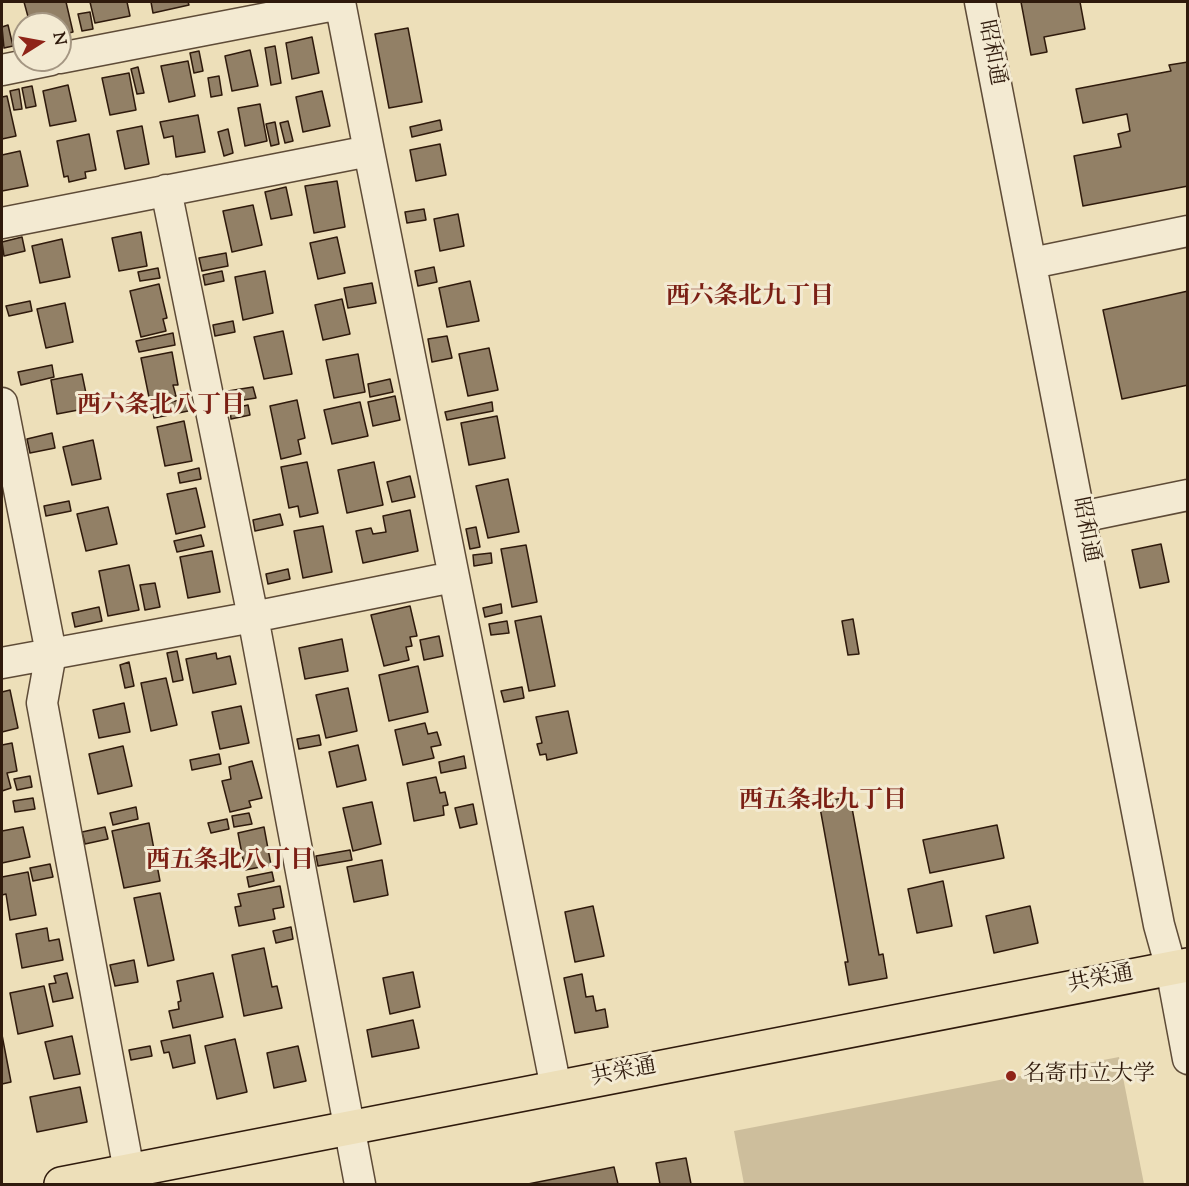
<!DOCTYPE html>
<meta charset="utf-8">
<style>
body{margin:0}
#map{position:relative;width:1189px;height:1186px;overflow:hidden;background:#eddfb9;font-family:"Sorts Mill Goudy",serif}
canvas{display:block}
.frame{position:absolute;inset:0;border:3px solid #2f1a0c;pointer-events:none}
.north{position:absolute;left:12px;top:12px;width:60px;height:60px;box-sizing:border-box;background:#f3ead2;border:2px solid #a59783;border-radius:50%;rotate:79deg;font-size:16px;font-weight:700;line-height:24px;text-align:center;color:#2f1a0c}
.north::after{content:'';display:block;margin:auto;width:21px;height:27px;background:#8f2418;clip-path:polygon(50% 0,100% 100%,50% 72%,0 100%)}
</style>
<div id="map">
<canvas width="1189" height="1186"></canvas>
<div class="frame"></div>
<div class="north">N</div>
</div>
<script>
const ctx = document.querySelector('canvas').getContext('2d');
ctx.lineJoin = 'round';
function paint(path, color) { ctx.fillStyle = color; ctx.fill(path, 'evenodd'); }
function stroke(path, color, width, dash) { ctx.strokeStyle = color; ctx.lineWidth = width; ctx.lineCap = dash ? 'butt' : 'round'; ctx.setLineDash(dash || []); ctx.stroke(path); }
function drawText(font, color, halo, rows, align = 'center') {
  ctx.font = font + ' "Sorts Mill Goudy","Noto Serif JP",serif'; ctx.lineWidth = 6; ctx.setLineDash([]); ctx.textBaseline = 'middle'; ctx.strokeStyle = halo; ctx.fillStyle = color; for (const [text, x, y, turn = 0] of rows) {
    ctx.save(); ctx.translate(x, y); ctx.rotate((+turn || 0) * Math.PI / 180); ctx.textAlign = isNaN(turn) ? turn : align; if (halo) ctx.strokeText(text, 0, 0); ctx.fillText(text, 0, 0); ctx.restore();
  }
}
paint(new Path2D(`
 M1119 1057 1144 1184H744L734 1131Z`), '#cdbe9c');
const building = new Path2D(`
 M24 2H66L73 32 60 35V24H30Z
 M90 2H127L130 16 95 23Z
 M151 2H188L189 5 153 13Z
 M1021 2H1080L1085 29 1044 37 1047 52 1031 55Z
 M90 12 93 29 82 31 78 14Z
 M8 25 13 46 4 48 2 27Z
 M408 28 422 102 389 108 375 34Z
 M312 37 319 73 292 79 286 43Z
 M275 46 281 83 271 85 265 48Z
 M250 50 258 86 232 91 225 56Z
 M199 51 203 71 194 73 190 53Z
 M188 61 195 96 169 102 161 66Z
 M1188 62V186L1083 206 1074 156 1121 147 1118 134 1130 131 1127 114 1083 123 1076 89 1171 71 1169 65Z
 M138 67 144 93 137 94 131 69Z
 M129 73 136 110 110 115 102 78Z
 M219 76 222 95 211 97 208 78Z
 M68 85 76 121 50 126 43 91Z
 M32 86 36 106 26 108 22 88Z
 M19 89 22 109 14 110 10 91Z
 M322 91 330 126 303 132 296 97Z
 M7 96 16 136 2 139V97Z
 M260 104 267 141 245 146 238 108Z
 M198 115 205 152 176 157 173 136 164 138 160 122Z
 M440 120 442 130 412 137 410 127Z
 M288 121 293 141 285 143 280 123Z
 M275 122 279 144 271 146 266 124Z
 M142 126 149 164 125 169 117 131Z
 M228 129 233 153 224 156 218 132Z
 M89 134 96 170 85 172 86 178 69 182 68 176 64 177 57 141Z
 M440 144 446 175 416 181 410 150Z
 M20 151 28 186 2 191V155Z
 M337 181 345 227 314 233 305 186Z
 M286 187 292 215 271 219 265 192Z
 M253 205 262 245 232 252 223 211Z
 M424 209 426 220 407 223 405 212Z
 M458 214 464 246 440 251 434 219Z
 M141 232 147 266 119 271 112 238Z
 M22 237 25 251 4 256 2 242Z
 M337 237 345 273 318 279 310 243Z
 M62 239 70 277 40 283 32 246Z
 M226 253 228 266 202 271 199 258Z
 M434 267 437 282 418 286 415 271Z
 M158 268 160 278 140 281 138 272Z
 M222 271 224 281 205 285 203 275Z
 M265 271 273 313 243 320 235 277Z
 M470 281 479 321 447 327 439 288Z
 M372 283 376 303 348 308 344 288Z
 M159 284 167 318 163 319 166 331 141 337 130 291Z
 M1188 291V385L1122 399 1103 310Z
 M342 299 350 334 323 340 315 305Z
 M30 301 32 311 9 316 6 306Z
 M65 303 73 342 46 348 37 309Z
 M233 321 235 332 215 336 213 325Z
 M283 331 292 374 264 379 254 337Z
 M173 333 175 345 139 352 136 341Z
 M447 336 452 358 432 362 428 339Z
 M489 348 498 390 468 396 459 354Z
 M172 352 178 385H173L176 396 150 402 141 358Z
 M358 354 365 392 334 398 326 360Z
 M52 365 54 377 21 385 18 372Z
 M82 374 89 408 57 414 51 380Z
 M390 379 393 392 370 397 368 384Z
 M253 387 256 398 230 402 228 391Z
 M395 396 400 420 373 426 368 402Z
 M185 399 188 411 154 418 152 406Z
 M297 400 305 438 298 440 301 454 281 459 270 406Z
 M360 402 368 436 332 444 324 410Z
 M492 402 493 411 447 420 445 412Z
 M248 405 250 415 231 419 230 409Z
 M497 416 505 458 469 465 461 423Z
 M184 421 192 461 165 466 157 427Z
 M52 433 55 448 30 453 27 439Z
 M93 440 101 479 72 485 63 447Z
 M307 462 318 513 300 517 298 506 289 508 281 467Z
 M374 462 383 505 347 513 338 470Z
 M199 468 201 479 180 483 178 473Z
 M410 476 415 497 392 502 387 482Z
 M508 479 519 532 488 538 476 486Z
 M196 488 205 527 176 534 167 494Z
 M69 501 71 511 46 516 44 506Z
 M108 507 117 544 86 551 77 514Z
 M410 510 418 551 363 563 356 531 371 528 373 534 386 532 383 516Z
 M280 514 283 525 255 531 253 520Z
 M323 526 332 572 303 578 294 531Z
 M476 527 480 547 470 549 466 529Z
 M201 535 204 546 177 552 174 541Z
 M1161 544 1169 582 1140 588 1132 550Z
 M526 545 537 602 512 607 501 549Z
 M212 551 220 592 188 598 180 557Z
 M491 553 492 563 474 566 473 555Z
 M129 565 139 610 108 616 99 571Z
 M288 569 290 579 268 584 266 574Z
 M155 583 160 607 145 610 140 585Z
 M501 604 502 613 485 617 483 608Z
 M410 606 417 636 410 637 412 646 406 647 409 660 384 666 371 615Z
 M99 607 102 621 75 627 72 613Z
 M541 616 555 686 529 691 515 621Z
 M853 619 859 654 848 655 842 621Z
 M507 621 509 633 491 635 489 624Z
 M439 636 443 656 424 660 420 640Z
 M342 639 348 671 305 679 299 648Z
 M177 651 183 680 173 682 167 653Z
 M216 653 217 659 230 656 236 684 193 693 186 659Z
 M129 662 134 686 125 688 120 665Z
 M418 666 428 712 389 721 379 675Z
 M166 678 177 725 151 731 141 683Z
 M522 687 524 698 504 702 501 691Z
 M348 688 357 731 326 738 316 695Z
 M10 690 18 728 2 732V692Z
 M124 703 130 732 99 738 93 710Z
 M241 706 249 743 220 749 212 712Z
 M568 711 577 753 547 760 546 754 540 755 537 744 542 743 536 717Z
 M425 723 428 734 437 732 441 745 431 747 434 758 403 765 395 730Z
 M319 735 321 745 299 749 297 739Z
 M12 743 17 771 7 773 11 788 2 791V745Z
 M358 745 366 780 337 787 329 752Z
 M123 746 132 786 98 794 89 754Z
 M219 754 221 764 192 770 190 760Z
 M464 756 466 768 441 773 439 762Z
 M252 761 262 798 249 801 251 807 230 812 222 781 231 779 229 767Z
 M30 776 32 787 17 790 14 779Z
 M436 777 440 793 445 792 448 805 443 806 444 815 414 821 407 783Z
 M850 797 879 955 883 954 887 978 849 985 845 962H848L819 802Z
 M33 798 35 809 15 812 13 801Z
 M372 802 381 844 353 851 343 808Z
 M473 804 477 824 460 828 455 808Z
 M136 807 138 819 113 825 110 813Z
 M249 813 252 824 234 827 232 816Z
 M227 819 229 829 211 833 208 823Z
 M149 823 160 881 124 888 112 831Z
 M997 825 1004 858 930 873 923 840Z
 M23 827 30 857 2 863V831Z
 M105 827 108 839 85 844 82 832Z
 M264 827 271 865 245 870 238 833Z
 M350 850 352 860 318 866 316 856Z
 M382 860 388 895 354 902 347 867Z
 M50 864 53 877 33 881 30 868Z
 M28 872 36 915 10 920 6 894 2 895V877Z
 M272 872 274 881 249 887 247 877Z
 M943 881 952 926 917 933 908 889Z
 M280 886 284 907 273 909 275 919 239 926 235 907 241 906 238 894Z
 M160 893 174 960 148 966 134 898Z
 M593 906 604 956 575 962 565 912Z
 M1030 906 1038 943 994 953 986 916Z
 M291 927 293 939 276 943 273 931Z
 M47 928 49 941 59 939 63 960 22 968 16 934Z
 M264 948 272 987 277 986 282 1008 244 1016 232 955Z
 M134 960 138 982 115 986 110 965Z
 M413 972 420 1007 390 1014 383 978Z
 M67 973 73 998 53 1002 49 984 56 983 54 976Z
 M213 973 223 1017 173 1028 169 1011 179 1009 178 1002 181 1001 177 981Z
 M582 974 586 997 593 996 596 1011 605 1009 608 1027 575 1033 564 978Z
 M44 986 53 1026 18 1034 10 993Z
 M413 1020 419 1048 372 1057 367 1030Z
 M2 1035 11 1082 2 1084Z
 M190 1035 195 1063 173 1068 169 1052 164 1053 161 1041Z
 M72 1036 80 1074 54 1079 45 1042Z
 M235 1039 247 1092 217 1099 205 1046Z
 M150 1046 152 1056 131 1060 129 1050Z
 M298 1046 306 1081 274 1088 267 1053Z
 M80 1087 87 1122 37 1132 30 1097Z
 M686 1158 691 1184H660L656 1163Z
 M614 1167 618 1184H528Z`);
paint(building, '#928066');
stroke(building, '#2f1a0c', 1.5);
const minor = new Path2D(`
 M980 2 1159 925 1171 968 1188 1059
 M60 58 340 4
 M2 70 51 60
 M369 151 556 1088
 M166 190 253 617 360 1184
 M2 223 369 151 340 2
 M1032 263 1188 231
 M2 403 51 653 42 703 129 1171
 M1081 517 1188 495
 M2 663 253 617 453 577`);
const major = new Path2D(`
 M61 1184 1188 965`);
stroke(minor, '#5e4b37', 33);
stroke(major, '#2f1a0c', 36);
stroke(minor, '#f3ead2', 30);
stroke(major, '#eddfb9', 33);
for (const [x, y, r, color] of [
 [1011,1076,6,"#8f2418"]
]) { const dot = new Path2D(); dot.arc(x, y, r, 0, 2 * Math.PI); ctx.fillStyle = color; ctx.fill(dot); stroke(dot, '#f3ead2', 2); }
drawText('22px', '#2f1a0c', '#f3ead2', [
 ["昭和通",990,53,79],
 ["昭和通",1084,530,79],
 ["共栄通",1101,981,-11],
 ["共栄通",624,1074,-11]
]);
drawText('22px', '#2f1a0c', '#f3ead2', [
 ["名寄市立大学",1023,1076]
], 'left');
drawText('bold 24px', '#7a1f14', '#f3ead2', [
 ["西六条北九丁目",750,299],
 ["西六条北八丁目",161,408],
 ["西五条北九丁目",823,803],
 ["西五条北八丁目",230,863]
]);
</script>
